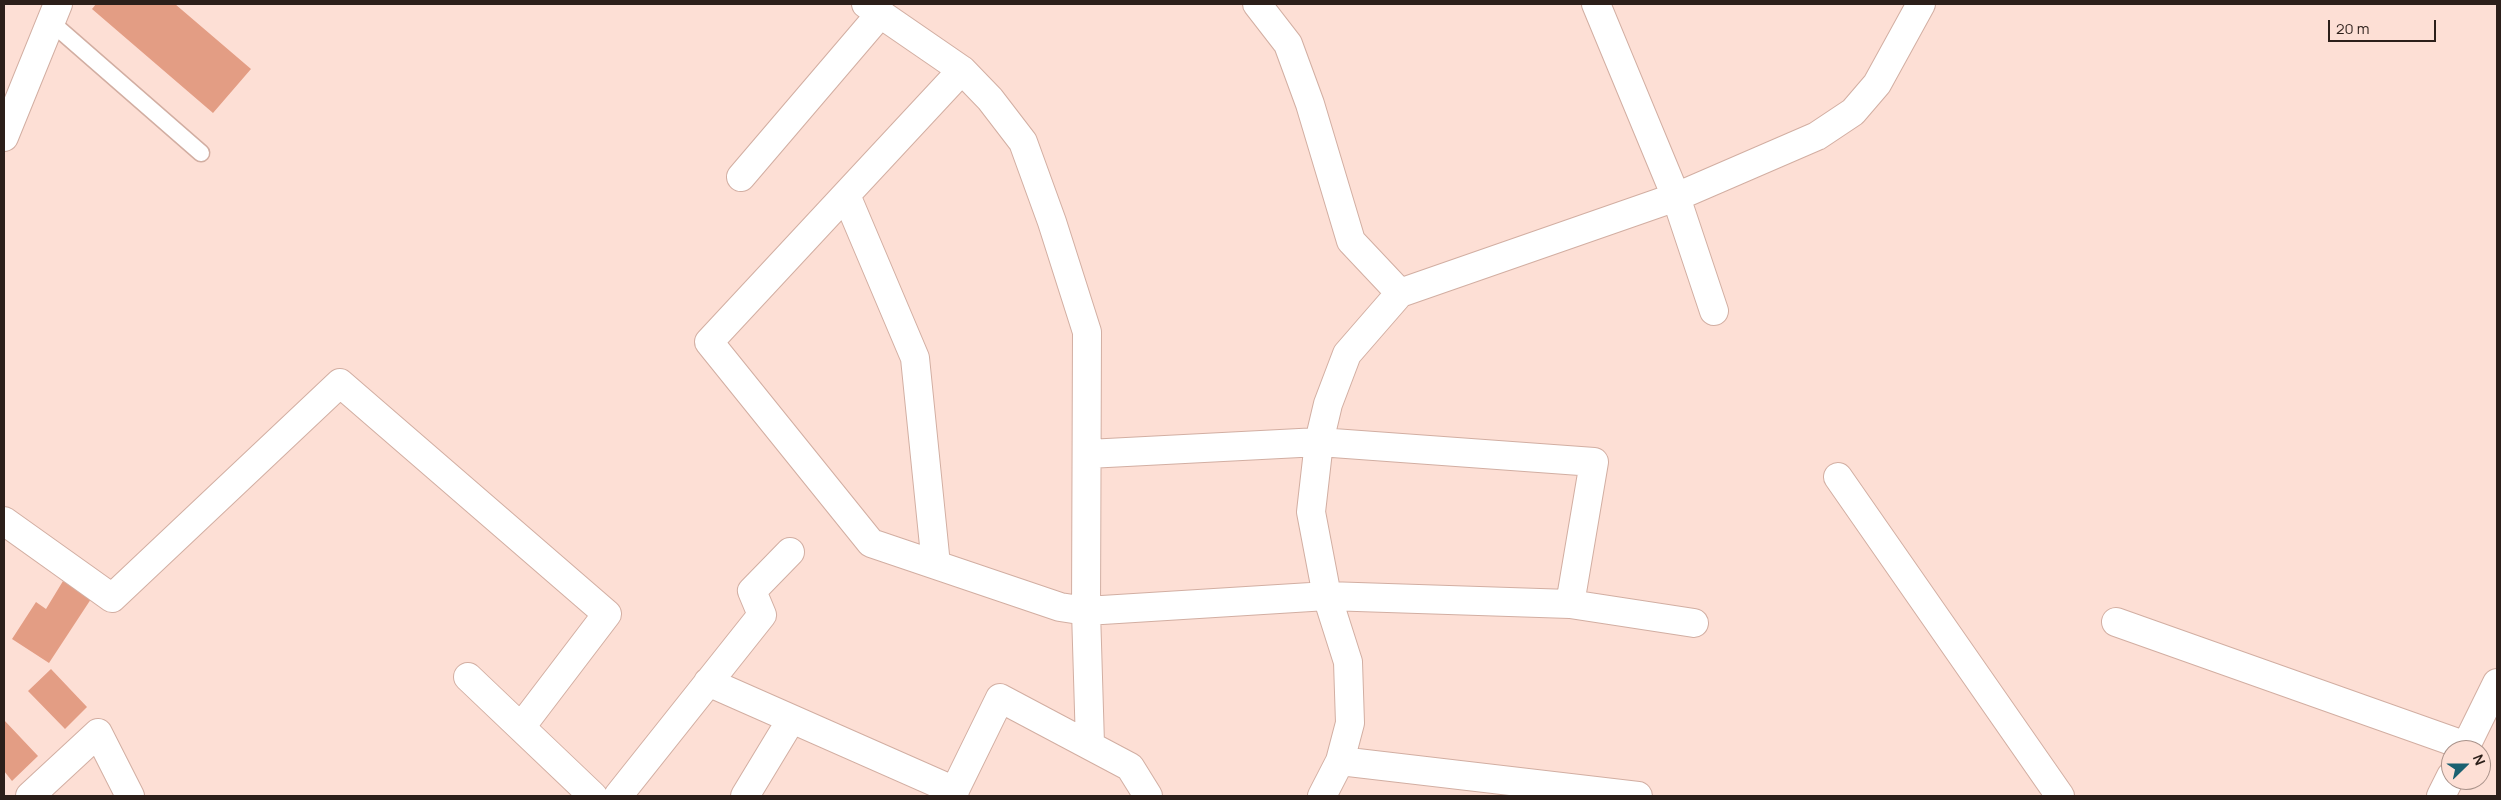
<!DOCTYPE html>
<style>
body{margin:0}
#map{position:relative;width:2501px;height:800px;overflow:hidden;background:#fddfd5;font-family:Manrope,sans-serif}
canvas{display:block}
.frame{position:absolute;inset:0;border:5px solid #2c1f1a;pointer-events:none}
.north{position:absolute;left:2441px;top:740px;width:50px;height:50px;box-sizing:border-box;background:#fddfd5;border:1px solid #a9928a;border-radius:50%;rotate:68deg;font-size:14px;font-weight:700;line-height:20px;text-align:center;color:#2c1f1a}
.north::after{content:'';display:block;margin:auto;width:18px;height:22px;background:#1a6171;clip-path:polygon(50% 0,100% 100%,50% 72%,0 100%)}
.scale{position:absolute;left:2328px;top:20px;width:108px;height:22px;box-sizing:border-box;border:2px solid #2c1f1a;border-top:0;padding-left:6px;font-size:15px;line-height:18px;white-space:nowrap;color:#2c1f1a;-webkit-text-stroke:4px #fddfd5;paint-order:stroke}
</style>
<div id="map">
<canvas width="2501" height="800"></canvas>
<div class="frame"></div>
<div class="north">N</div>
<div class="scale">20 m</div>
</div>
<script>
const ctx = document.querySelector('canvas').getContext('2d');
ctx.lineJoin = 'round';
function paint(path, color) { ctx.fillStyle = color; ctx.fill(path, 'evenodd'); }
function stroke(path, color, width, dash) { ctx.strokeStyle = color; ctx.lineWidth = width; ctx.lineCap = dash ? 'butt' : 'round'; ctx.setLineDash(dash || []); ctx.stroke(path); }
paint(new Path2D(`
 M96 4H175L251 69 213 113 92 9Z
 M63 581 91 599 49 663 12 639 36 602 46 609Z
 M51 669 87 707 65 729 28 691Z
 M4 720 38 756 12 781 4 771Z`), '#e39d84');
const service = new Path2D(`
 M52 23 201 153`);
const minor = new Path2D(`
 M866 4 962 70 990 99 1023 142 1052 222 1087 332 1086 611 1090 744
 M1257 4 1288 44 1310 104 1351 241 1400 293
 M1596 4 1676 197 1714 311
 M962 70 709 342 871 543 1060 607 1086 611 1327 596 1570 604 1694 623
 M4 137 58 4
 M741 177 881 13
 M846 195 915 358 936 565
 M1088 454 1319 442 1594 462 1570 604
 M1838 477 2060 796
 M4 521 112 598 340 383 607 614 521 727
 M2116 622 2466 746
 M468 677 593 796
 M708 682 955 791
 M2464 750 2497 683
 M1340 761 1638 796
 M30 796 98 733 130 796
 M618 796 762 615 752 591 790 552
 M745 796 791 720
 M952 796 1000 698 1130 767 1148 796
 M1322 796 1340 761 1350 723 1348 662 1327 596 1311 512 1319 442 1328 404 1347 354 1400 293 1676 197 1817 136 1853 112 1877 84 1921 4
 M2441 796 2451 776`);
stroke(service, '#d2aea2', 19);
stroke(minor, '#d2aea2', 30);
stroke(service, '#fff', 16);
stroke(minor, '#fff', 28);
</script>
